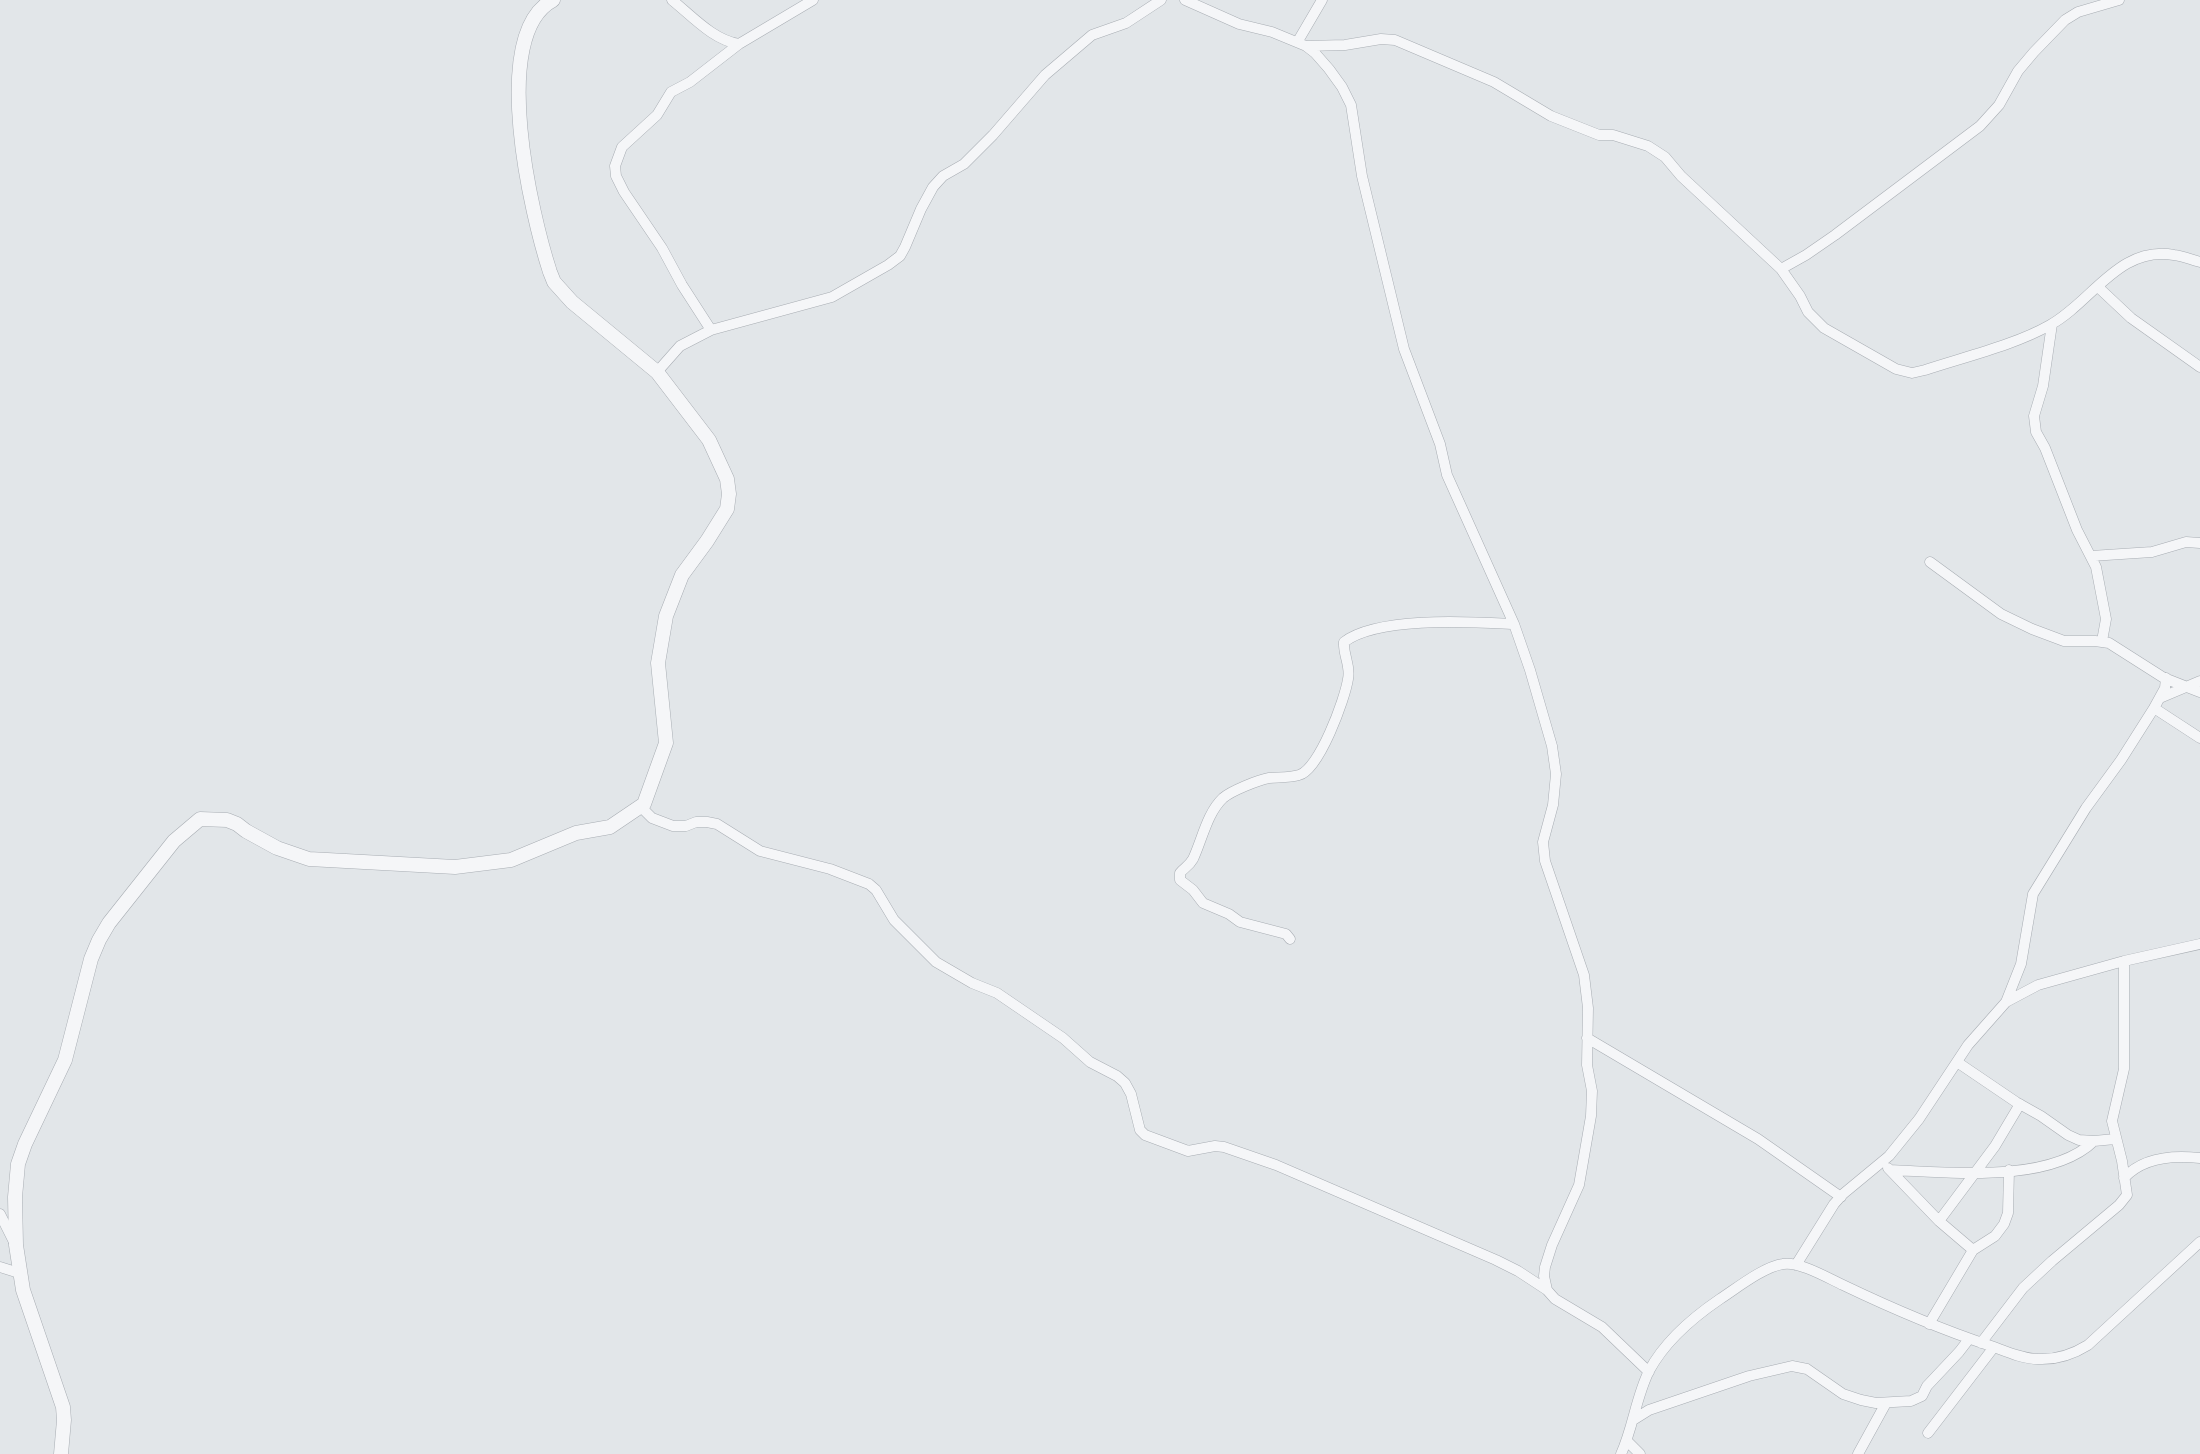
<!DOCTYPE html>
<style>
body{margin:0}
canvas{display:block;background:#e2e6e9}
</style>
<canvas width="2200" height="1454"></canvas>
<script>
const ctx = document.querySelector('canvas').getContext('2d');
ctx.lineJoin = 'round';
function stroke(path, color, width, dash) { ctx.strokeStyle = color; ctx.lineWidth = width; ctx.lineCap = dash ? 'butt' : 'round'; ctx.setLineDash(dash || []); ctx.stroke(path); }
const minor = new Path2D(`
 M672 0C692 16 713 40 739 44L813 0
 M1185 0 1239 24 1272 32 1306 46 1315 53 1329 69 1342 87 1351 105 1362 176 1404 349 1440 444 1447 475 1514 624 1530 670 1552 746 1556 774 1553 805 1543 842 1545 861 1584 975 1588 1008 1587 1065 1592 1091 1591 1116 1579 1185 1552 1245 1545 1267 1544 1276 1547 1290 1555 1299 1602 1327 1649 1372
 M1298 41 1322 0
 M1306 46 1345 45 1381 39 1395 40 1494 82 1551 116 1599 135H1613L1648 146 1665 157 1681 176 1781 269 1800 296 1808 312 1824 328 1896 369 1912 373 1925 370C1964 357 2015 345 2050 325 2092 302 2119 245 2174 255 2183 256 2192 260 2200 262
 M1781 269 1806 255 1835 235 1980 126 1999 105 2018 71 2034 52 2065 20 2078 12 2119 0
 M2098 287 2131 318 2200 367
 M2052 324 2043 386 2034 416 2036 432 2045 448 2077 530 2096 567 2106 619 2102 641
 M711 330 682 285 662 248 624 192 616 176 615 166 622 147 657 115 671 92 690 82 739 44
 M657 372 680 346 711 330 832 297 888 265 900 256 905 247 921 209 933 187 943 176 964 164 993 135 1045 75 1092 35 1126 23 1161 0
 M2091 556 2152 552 2186 542 2200 543
 M1930 562 2001 614 2032 629 2064 641H2095L2109 643 2164 678 2200 692
 M2160 698 2200 681
 M2154 708 2200 738
 M644 804V810L652 818 673 826H686L696 822H707L717 824 760 851 830 869 869 884 876 890 894 920 936 962 972 983 997 993 1063 1038 1090 1062 1117 1076 1125 1083 1131 1094 1140 1130 1145 1135 1188 1151 1215 1146 1224 1147 1276 1165 1496 1260 1518 1271 1547 1290
 M1290 939 1286 934 1240 922 1229 914 1203 903 1193 890 1180 880V873C1184 868 1189 866 1193 859 1202 840 1207 813 1223 798 1231 791 1258 780 1269 778 1278 777 1289 778 1299 775 1319 770 1345 699 1348 679 1351 666 1343 655 1344 642 1378 616 1472 622 1514 624
 M2006 1002 2021 964 2033 894 2086 808 2121 760 2154 708 2165 688 2166 678
 M1587 1038 1758 1139 1841 1197
 M1957 1062 2016 1102 2041 1116 2068 1135 2079 1140 2094 1141 2115 1139
 M1888 1168 1939 1221 1973 1250
 M1890 1170C1947 1172 2050 1184 2094 1141
 M2124 1178C2143 1157 2173 1155 2200 1158
 M0 1214 15 1244
 M1939 1221 1995 1146 2020 1104
 M1796 1265 1834 1204 1843 1194 1889 1156 1919 1119 1968 1045 2006 1002 2038 985 2124 961 2200 944
 M0 1267 19 1273
 M1929 1324 1973 1250 1995 1236 2004 1224 2008 1213 2009 1170
 M1981 1343 2023 1288 2052 1261 2119 1205 2127 1195 2122 1161 2112 1121 2124 1069V961
 M1633 1420 1649 1410 1749 1376 1792 1366 1807 1369 1843 1394 1861 1400 1876 1403 1911 1401 1922 1396 1927 1386 1959 1352 1969 1339
 M1928 1433 1994 1347
 M1627 1441 1640 1454
 M1621 1454C1633 1428 1636 1397 1649 1371 1665 1341 1692 1318 1720 1299 1737 1288 1763 1267 1783 1264 1799 1261 1828 1278 1843 1285 1891 1308 1940 1329 1991 1346 2005 1351 2022 1359 2038 1359 2057 1360 2072 1355 2088 1345L2200 1242
 M1858 1454 1886 1403`);
const tertiary = new Path2D(`
 M61 1454 64 1420 63 1407 23 1290 16 1245 15 1197 18 1164 25 1144 65 1060 91 959 99 940 109 923 174 841 200 819 227 820 237 824 246 831 277 848 309 859 455 867 511 860 576 833 610 827 644 804 666 743 658 663 666 616 682 575 707 541 727 509 729 494 727 479 709 440 657 372 572 302 554 282 550 272C532 217 488 34 553 0`);
stroke(minor, '#a8adb3', 11);
stroke(tertiary, '#a8adb3', 15);
stroke(minor, '#f5f6f8', 10);
stroke(tertiary, '#f5f6f8', 14);
</script>
